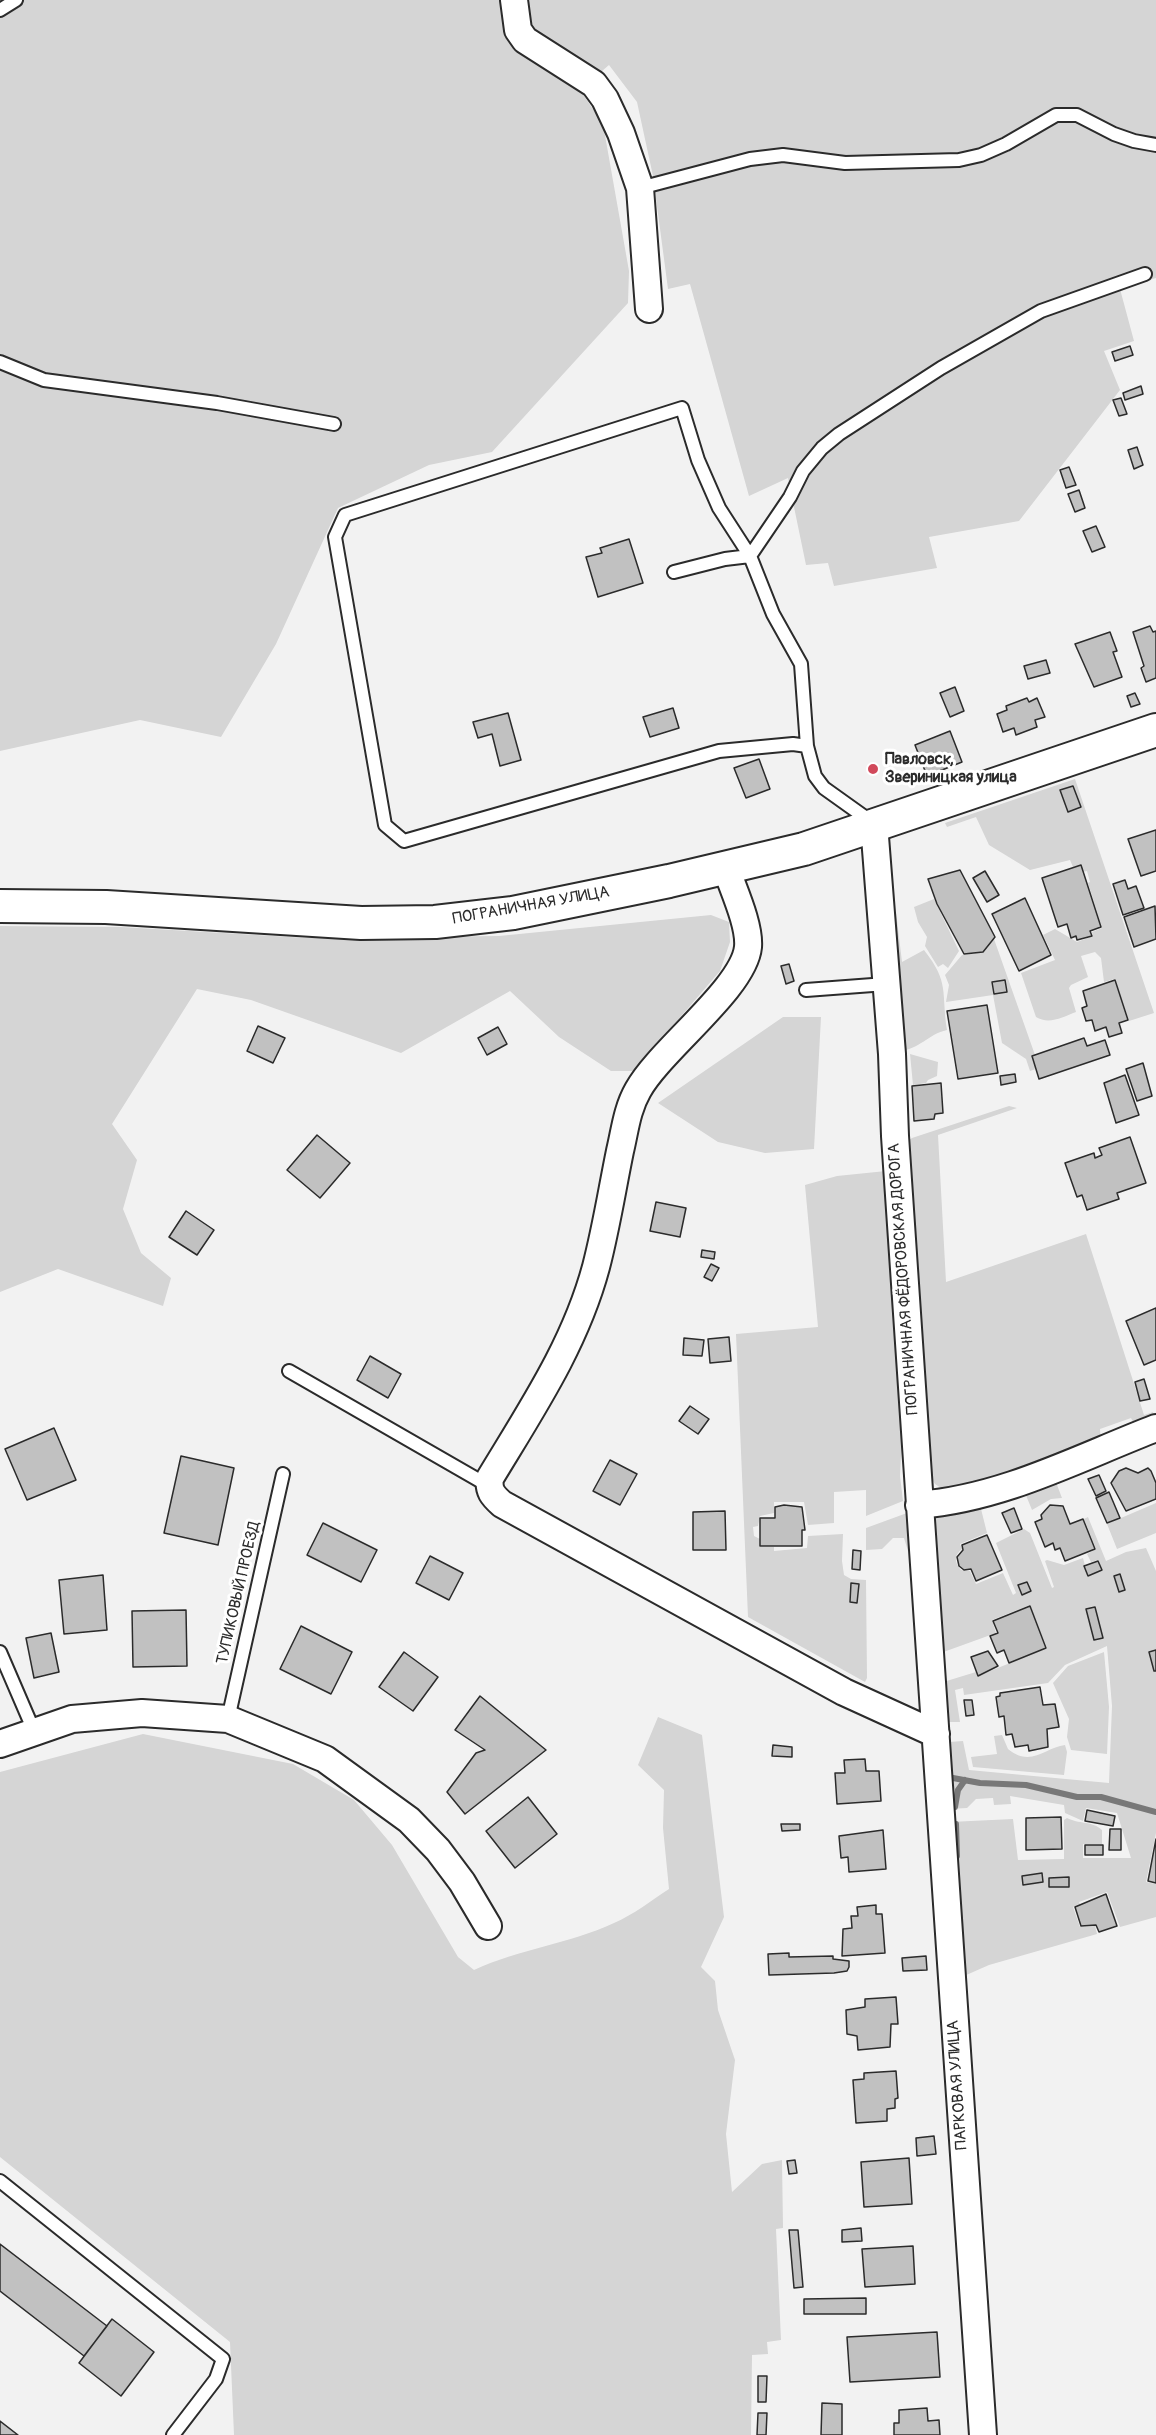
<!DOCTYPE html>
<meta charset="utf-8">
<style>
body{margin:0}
canvas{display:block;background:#f2f2f2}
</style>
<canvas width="1156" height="2435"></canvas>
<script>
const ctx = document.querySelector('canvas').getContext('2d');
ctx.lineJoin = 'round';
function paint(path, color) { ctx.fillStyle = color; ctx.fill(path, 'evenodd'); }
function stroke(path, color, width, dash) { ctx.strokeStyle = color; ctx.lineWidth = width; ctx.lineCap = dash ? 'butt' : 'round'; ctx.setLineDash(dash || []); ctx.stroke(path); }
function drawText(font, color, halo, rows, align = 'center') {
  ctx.font = font + ' Pangolin,sans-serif'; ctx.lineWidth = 6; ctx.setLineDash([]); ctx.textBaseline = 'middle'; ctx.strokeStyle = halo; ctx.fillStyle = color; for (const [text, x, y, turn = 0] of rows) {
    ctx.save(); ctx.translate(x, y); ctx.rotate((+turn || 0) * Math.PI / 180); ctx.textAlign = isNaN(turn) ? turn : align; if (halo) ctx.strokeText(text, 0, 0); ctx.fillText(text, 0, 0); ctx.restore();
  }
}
paint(new Path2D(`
 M0 0H1156V278L1120 289 1134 341 1104 351 1120 390 1019 521 929 537 937 568 834 586 828 563 806 565 788 478 749 496 690 284 668 289 653 176 637 102 609 65 580 90 603 124 629 271 628 303 492 452 429 465 338 508 276 644 221 737 140 720 0 751Z
 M1075 779 1154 1013 1129 1021 1115 979 1104 982 1101 958 1095 952 1081 956 1088 977 1071 985 1069 988 1076 1012C1063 1017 1049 1025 1036 1017L1021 973 1055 960 1043 935 1055 929 1077 942 1093 936 1092 932 1102 928 1088 883 1090 882 1087 871 1083 872 1080 865 1073 867 1070 860 1030 870 989 845 976 817 947 827 945 823Z
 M934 899 959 951 948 968 943 964 938 967 925 946 927 937 918 922 914 907Z
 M896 912 902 962 924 950C950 983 941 992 947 1030 928 1034 919 1050 899 1051L889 916Z
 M711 915 729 922 730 942 720 971 634 1071H611L559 1037 510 991 401 1053 251 1000 197 989 112 1124 137 1160 123 1209 141 1253 171 1278 163 1306 58 1269 0 1292V926L121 927 307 938 499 936Z
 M994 939 1035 1055 1032 1056 1036 1069 1030 1071 1026 1059 1002 1043 993 995 946 1002 949 985 945 975 962 955 983 952Z
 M783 1017H821L814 1149 765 1153 718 1142 658 1103Z
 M910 1054 938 1062 937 1076 928 1080 926 1083 913 1085Z
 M1009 1106 1017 1108 938 1135 946 1282 1086 1234 1144 1415 1153 1412 1151 1423 1137 1429 1131 1418 1100 1429 1101 1444 1064 1460 944 1490 935 1484 928 1473 904 1144 912 1138Z
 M886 1171 904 1396 900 1476 903 1501 866 1516V1490L834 1492V1523L808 1525 804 1502H774V1513L760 1516 758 1526 753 1527 754 1536 760 1539V1547H774V1551L807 1548 808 1536 843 1534 842 1561 844 1575 851 1579 866 1580 867 1678 865 1682 748 1617 736 1334 818 1327 805 1185 837 1176Z
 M1054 1477 1062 1498 1051 1499 1032 1510 1023 1488Z
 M1156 1503V1533L1117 1549 1107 1524Z
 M980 1505 987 1533 960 1544 962 1549C954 1555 954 1562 961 1570L970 1571 976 1584 1003 1573 1013 1595 1016 1593 996 1543 1024 1529 1030 1533 1052 1588 1054 1587 1045 1561 1047 1560 1064 1565 1083 1558 1088 1577 1102 1570 1098 1560 1091 1562 1087 1554 1096 1549 1084 1519 1088 1517 1106 1561 1126 1552 1146 1548 1156 1571V1650L1149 1652 1156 1671V1833L1146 1882 1156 1884V1917L1120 1927 1107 1892 1079 1902 1080 1904 1073 1907 1080 1927 1095 1926 1097 1934 989 1965 964 1976 950 1822 1013 1819 1018 1860 1064 1859V1820L1067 1818C1078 1824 1093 1821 1102 1830V1844H1083V1858H1131L1117 1813 1086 1808 1083 1821 1065 1813 1064 1805 1010 1796 1011 1804 994 1805 993 1798 976 1799 967 1808 949 1809V1742L963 1741 969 1770 1109 1783 1112 1706 1107 1646 1065 1665 1048 1683 964 1695 963 1688 955 1690 960 1722H945L940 1683 976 1672 978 1676 1047 1648 1030 1605 992 1620 996 1633 938 1654 933 1515Z
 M907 1513 911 1517V1549L908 1551 904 1538H893L882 1549 866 1550V1528Z
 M1104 1652 1109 1707 1107 1754 1071 1750 1067 1737 1069 1719 1053 1683 1068 1666Z
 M658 1717 702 1735 724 1917 701 1967 715 1981 718 2010 735 2060 726 2134 732 2192 762 2164 782 2160 783 2228 776 2229 781 2340 767 2342 768 2354 752 2355 751 2435H234L230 2342 0 2157V1772L143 1734 293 1764 354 1800 392 1845 458 1957 474 1970C519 1949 569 1944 614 1923 633 1915 652 1900 669 1889L663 1828 664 1790 638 1765Z
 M1002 1735 1008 1749C1031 1768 1046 1747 1065 1745L1067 1752 1064 1775 973 1767 971 1757 997 1754 994 1736Z`), '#d5d5d5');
stroke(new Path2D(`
 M953 1778 980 1783 1026 1785 1077 1797H1101L1156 1812
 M955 1807 958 1790 965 1780
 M956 1824 957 1856`), '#787878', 6);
const building = new Path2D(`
 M1130 346 1133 355 1115 361 1112 352Z
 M1141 386 1143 394 1125 400 1123 393Z
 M1121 398 1127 414 1119 416 1113 400Z
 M1137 447 1143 465 1134 469 1128 450Z
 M1069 467 1076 485 1066 488 1060 470Z
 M1079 490 1085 508 1075 512 1068 494Z
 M1096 526 1105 547 1092 552 1083 531Z
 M629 539 643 583 598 597 586 557 602 553 600 548Z
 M1150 626 1153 632 1156 631V678L1146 682 1141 668 1144 666 1133 632Z
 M1110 632 1117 651 1113 652 1122 677 1094 687 1075 644Z
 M1046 660 1050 673 1028 679 1024 666Z
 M955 687 964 711 950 717 940 693Z
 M1135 693 1140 704 1131 707 1127 696Z
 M1027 698 1029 702 1037 698 1045 717 1035 720 1037 727 1016 735 1014 728 1003 732 997 714 1007 710 1006 706Z
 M673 708 679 728 650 737 643 717Z
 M508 713 521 760 500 766 492 734 478 738 473 722Z
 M950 731 962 762 927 776 915 745Z
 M759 759 770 789 746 798 734 768Z
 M1073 786 1081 807 1068 812 1060 790Z
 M1156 830V871L1141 876 1128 839Z
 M1081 865 1101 927 1090 931 1092 936 1077 940 1076 936 1071 938 1067 924 1058 927 1042 878Z
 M960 870 995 937 983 952 964 954 937 904 928 879Z
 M985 871 999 895 987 902 973 878Z
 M1125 880 1128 889 1136 886 1144 908 1123 915 1113 884Z
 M1025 898 1051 955 1019 971 992 914Z
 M1155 906 1156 939 1134 947 1124 917Z
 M789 964 794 981 786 984 781 966Z
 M1005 980 1007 992 994 994 992 982Z
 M1115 980 1128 1020 1119 1023 1122 1033 1109 1037 1106 1027 1095 1031 1092 1020 1086 1021 1082 1008 1087 1006 1083 991Z
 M987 1005 998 1073 958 1079 947 1011Z
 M258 1026 285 1038 273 1063 247 1051Z
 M498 1027 507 1044 487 1055 478 1038Z
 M1084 1038 1087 1046 1105 1040 1110 1055 1039 1079 1032 1056Z
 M1143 1063 1152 1096 1137 1101 1126 1069Z
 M1015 1074 1016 1082 1001 1085 1000 1076Z
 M1125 1075 1139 1115 1116 1123 1104 1083Z
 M941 1083 943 1113 935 1114 934 1119 914 1121 912 1086Z
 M317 1135 350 1163 320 1198 287 1170Z
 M1130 1137 1146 1183 1117 1193 1119 1199 1087 1210 1082 1195 1077 1197 1065 1163 1094 1153 1095 1158 1102 1155 1099 1148Z
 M656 1202 686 1208 680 1237 650 1231Z
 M186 1211 214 1230 197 1255 169 1237Z
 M702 1250 715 1252 714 1259 701 1257Z
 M711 1264 719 1268 712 1281 704 1277Z
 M1156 1308V1360L1144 1365 1126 1321Z
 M729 1337 731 1361 710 1363 708 1339Z
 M684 1338 704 1340 702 1356 683 1355Z
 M370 1356 401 1374 388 1398 357 1380Z
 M1144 1379 1150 1399 1140 1401 1135 1382Z
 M690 1406 709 1419 698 1434 679 1421Z
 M54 1428 76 1480 27 1500 5 1449Z
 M181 1456 234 1468 218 1545 164 1533Z
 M610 1460 637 1474 620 1505 593 1491Z
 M1126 1468 1138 1473 1148 1468 1151 1471 1156 1483V1499L1126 1511 1111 1483 1119 1471Z
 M1099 1475 1106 1491 1096 1496 1088 1479Z
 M1109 1492 1120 1518 1107 1523 1096 1498Z
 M784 1505 802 1507 805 1530H802V1546H760V1518H775V1507Z
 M1050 1505 1063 1506 1070 1524 1083 1519 1095 1549 1065 1561 1060 1548 1055 1550 1053 1543 1045 1547 1035 1522 1042 1519 1041 1515Z
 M1014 1508 1022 1529 1011 1533 1002 1513Z
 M725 1511 726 1550H693V1512Z
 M323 1523 377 1550 361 1582 307 1555Z
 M987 1535 1002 1570 976 1581 971 1569 964 1570 959 1566 957 1557 963 1550 962 1545Z
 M853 1550 861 1551 860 1570 852 1569Z
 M430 1556 463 1573 449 1600 416 1583Z
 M1098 1561 1102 1570 1088 1576 1084 1566Z
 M1120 1574 1125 1590 1119 1592 1114 1576Z
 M103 1575 107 1630 64 1634 59 1580Z
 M1027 1582 1031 1591 1022 1595 1018 1585Z
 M851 1583 859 1584 857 1603 850 1602Z
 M1030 1606 1046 1648 1009 1663 1004 1650 997 1653 990 1636 998 1633 993 1621Z
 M1095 1607 1103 1638 1094 1640 1086 1609Z
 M186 1610 187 1666 133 1667 132 1611Z
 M301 1626 352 1652 331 1694 280 1669Z
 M51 1633 59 1672 34 1678 26 1638Z
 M1156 1650V1671H1154L1149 1652Z
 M988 1651 998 1666 978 1676 971 1657Z
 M404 1652 438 1677 413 1711 379 1687Z
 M1040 1687 1043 1705 1055 1704 1059 1727 1047 1729 1048 1747 1029 1751 1028 1745 1015 1747 1012 1734 1006 1735 1004 1716 999 1717 996 1697 1000 1696V1693Z
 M480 1696 546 1750 465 1814 447 1792 476 1753 485 1750 455 1730Z
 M964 1700H972L974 1715 966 1716Z
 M773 1745 792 1747V1757L772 1756Z
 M865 1759 866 1771H879L881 1801 837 1804 835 1773H845L844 1760Z
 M528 1797 557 1834 515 1868 486 1831Z
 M1087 1810 1115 1816 1113 1826 1085 1821Z
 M1061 1817 1062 1849 1026 1850V1818Z
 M781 1824H800V1830L782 1831Z
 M1110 1829H1121V1850H1109Z
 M883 1830 886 1869 849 1872 848 1857 841 1858 839 1836Z
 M1156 1839V1883L1148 1881Z
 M1085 1845H1103V1855H1085Z
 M1042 1873 1043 1882 1023 1885 1022 1876Z
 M1069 1877V1887H1049V1878Z
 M1106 1894 1117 1926 1099 1932 1096 1925 1081 1926 1075 1907Z
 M876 1905V1914H882L885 1953 842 1956 843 1929 852 1928 851 1916H858L857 1907Z
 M789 1953V1957L833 1956V1959L849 1961V1967L847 1971 834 1973 769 1975 768 1954Z
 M926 1956 927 1970 903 1971 902 1958Z
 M896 1997 898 2024H891L890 2047 858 2050 857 2036 847 2034 846 2010 865 2007V1999Z
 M896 2071 898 2098 895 2099V2108L887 2109V2121L856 2123 853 2080 864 2079V2073Z
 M934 2136 936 2154 917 2156 916 2138Z
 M909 2158 912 2204 864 2207 861 2162Z
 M795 2160 797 2173 789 2174 787 2161Z
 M861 2228 862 2241 842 2242V2230Z
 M789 2230H798L803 2287 794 2288Z
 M0 2244 107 2326 84 2356 0 2291Z
 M913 2246 915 2284 865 2287 862 2249Z
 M866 2298V2314H804V2299Z
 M112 2319 154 2352 121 2396 79 2363Z
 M937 2332 940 2377 850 2382 847 2337Z
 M758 2376H767L766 2402H758Z
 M822 2403 842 2404V2435H821Z
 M927 2408 928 2421 939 2420 940 2435H894V2423H899V2410Z
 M758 2413H767L766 2435H757Z
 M0 2421 18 2435H0Z`);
paint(building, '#c1c1c1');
stroke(building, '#2b2b2b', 1.5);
const service = new Path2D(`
 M0 10 16 0
 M640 188 750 159 783 155 845 163 959 160 981 155 1006 144 1056 115H1077L1114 134 1134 141 1156 145
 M0 362 44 380 217 403 334 424
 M674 572 725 559 750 556 790 497 803 471 822 448 839 434 941 368 1041 311 1145 274
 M807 746 793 744 719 751 404 841 385 825 335 537 345 515 682 408 698 460 719 508 750 556 773 614 801 664 807 746 815 776 824 788 873 823
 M806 990 886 984
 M289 1371 489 1486
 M0 1652 34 1731
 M228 1719 283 1474
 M0 2181 223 2359 216 2379 173 2435`);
const minor = new Path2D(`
 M514 0 518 30 525 40 594 84 605 99 621 133 640 188 649 309
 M874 824 892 1054 895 1136 983 2435
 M726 868C733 889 750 925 748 947 744 988 660 1050 638 1090 627 1109 625 1130 620 1151 612 1190 606 1229 596 1267 575 1345 531 1410 490 1478 488 1491 493 1496 502 1504L844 1692 936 1734
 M919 1505C1004 1498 1078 1458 1156 1428
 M0 1744 72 1719 142 1713 228 1719 325 1759 409 1820 438 1850 462 1882 488 1926`);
const tertiary = new Path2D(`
 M0 906 106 907 361 923 435 922 513 913 669 881 804 849 1156 730`);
stroke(service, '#2b2b2b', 16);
stroke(minor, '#2b2b2b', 30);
stroke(tertiary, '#2b2b2b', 36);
stroke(service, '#fff', 12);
stroke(minor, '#fff', 26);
stroke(tertiary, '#fff', 32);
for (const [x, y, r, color] of [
 [873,769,6,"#d1495b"]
]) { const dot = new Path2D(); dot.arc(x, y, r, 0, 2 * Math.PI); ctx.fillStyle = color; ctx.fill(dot); stroke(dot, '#fff', 2); }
drawText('bold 16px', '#2b2b2b', '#fff', [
 ["Павловск,",885,760],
 ["Звериницкая улица",885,778]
], 'left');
drawText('16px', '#2b2b2b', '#fff', [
 ["ПОГРАНИЧНАЯ УЛИЦА",531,906,-10],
 ["ПОГРАНИЧНАЯ ФЁДОРОВСКАЯ ДОРОГА",904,1279,-94],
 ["ТУПИКОВЫЙ ПРОЕЗД",239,1593,-77],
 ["ПАРКОВАЯ УЛИЦА",958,2085,-94]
]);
</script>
